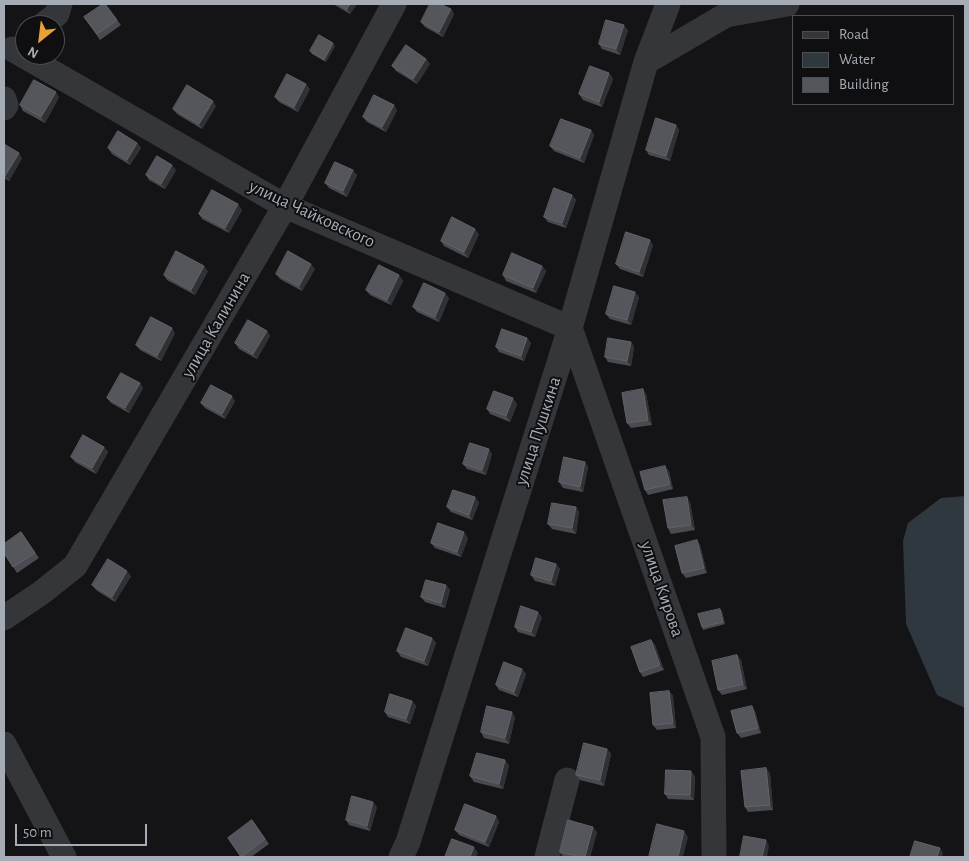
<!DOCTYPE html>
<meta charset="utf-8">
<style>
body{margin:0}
#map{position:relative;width:969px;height:861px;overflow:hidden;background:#141416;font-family:"Alegreya Sans",sans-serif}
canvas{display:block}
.frame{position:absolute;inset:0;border:5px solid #a6acb5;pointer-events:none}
.legend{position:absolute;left:792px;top:15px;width:162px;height:90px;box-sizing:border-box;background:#0f0f11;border:1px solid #4b4e53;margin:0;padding:6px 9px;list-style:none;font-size:15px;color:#a6acb5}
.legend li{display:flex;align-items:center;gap:10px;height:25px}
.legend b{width:25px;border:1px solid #4b4e53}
.north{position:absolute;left:15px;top:15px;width:50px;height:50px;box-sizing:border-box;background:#0f0f11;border:1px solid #4b4e53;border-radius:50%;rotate:209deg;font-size:14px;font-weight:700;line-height:20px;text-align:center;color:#a6acb5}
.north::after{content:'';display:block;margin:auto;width:18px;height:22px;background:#eba036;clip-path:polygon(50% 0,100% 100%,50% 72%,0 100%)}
.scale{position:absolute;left:15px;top:824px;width:132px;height:22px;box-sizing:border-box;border:2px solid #a6acb5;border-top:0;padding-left:6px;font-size:15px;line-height:18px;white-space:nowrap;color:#a6acb5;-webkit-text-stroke:4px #0f0f11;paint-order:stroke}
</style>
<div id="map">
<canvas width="969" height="861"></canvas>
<div class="frame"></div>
<ul class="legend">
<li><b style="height:6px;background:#35363a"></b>Road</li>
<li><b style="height:14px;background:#2e383e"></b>Water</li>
<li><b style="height:14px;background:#54565b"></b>Building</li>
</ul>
<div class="north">N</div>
<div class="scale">50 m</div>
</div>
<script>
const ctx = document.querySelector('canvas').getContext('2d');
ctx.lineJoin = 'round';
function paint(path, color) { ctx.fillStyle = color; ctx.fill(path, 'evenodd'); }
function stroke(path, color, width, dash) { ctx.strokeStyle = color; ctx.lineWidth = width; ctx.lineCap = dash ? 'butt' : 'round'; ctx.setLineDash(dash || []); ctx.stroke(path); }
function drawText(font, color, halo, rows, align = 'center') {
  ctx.font = font + ' "Alegreya Sans",sans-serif'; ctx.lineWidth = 4; ctx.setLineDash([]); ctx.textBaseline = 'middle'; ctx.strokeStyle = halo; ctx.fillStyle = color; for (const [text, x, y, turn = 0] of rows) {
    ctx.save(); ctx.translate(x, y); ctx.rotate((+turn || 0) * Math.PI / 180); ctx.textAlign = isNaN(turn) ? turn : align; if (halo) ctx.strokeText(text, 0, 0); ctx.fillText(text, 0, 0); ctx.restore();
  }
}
paint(new Path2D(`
 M965 496V708L937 695 906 624 903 541 908 523 941 498Z`), '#2e383e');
stroke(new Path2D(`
 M43 25 57 14 60 4
 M12 49 285 206 570 328 713 737 714 857
 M646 62 726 15 787 4
 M4 99 6 105 4 108
 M4 618 41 593 75 566 285 206 394 4
 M4 744 64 857
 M401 857 408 842 570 328 646 62 668 4
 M547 857 567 780`), '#35363a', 25);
paint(new Path2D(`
 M105 4 121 25 100 40 84 17Z
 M333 4H357L350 14Z
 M451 9 454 14 443 37 425 27 421 22Z
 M628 30 620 55 602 49 599 44Z
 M335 46 326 62 312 54 310 51Z
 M426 59 430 64 417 84 396 71 392 66Z
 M609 73 613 79 602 107 583 100 579 94Z
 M310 89 298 112 279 102 275 97Z
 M59 97 45 123 23 111 20 105Z
 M216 106 202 129 177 114 173 109Z
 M397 110 386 132 367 122 363 117Z
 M676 125 679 130 670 161 649 155 646 150Z
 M591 130 594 135 584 163 554 151 550 146Z
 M137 143 141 148 130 165 112 154 108 148Z
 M4 144 22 158 9 181 4 178Z
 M176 170 165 189 149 180 146 175Z
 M357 175 347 197 329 188 325 183Z
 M572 195 576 200 566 228 548 222 544 217Z
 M242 210 229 233 202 219 199 214Z
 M479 234 468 258 444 246 441 241Z
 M653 245 643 277 620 269 616 264Z
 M542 266 546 271 536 293 506 281 503 275Z
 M315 269 302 291 280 279 276 274Z
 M208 271 195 295 167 280 164 275Z
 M399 275 403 281 391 305 370 295 366 290Z
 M639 297 631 325 610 319 606 314Z
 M449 298 439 322 417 312 413 307Z
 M267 331 270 336 257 359 239 349 235 343Z
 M175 333 161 361 140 350 136 345Z
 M527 338 531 343 524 361 499 352 496 347Z
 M631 342 634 347 631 366 608 362 605 357Z
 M140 383 143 388 129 413 111 403 107 398Z
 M646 394 652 425 631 428 627 423Z
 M235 401 225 419 205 408 201 403Z
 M517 404 510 422 490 414 487 409Z
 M104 447 108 452 96 474 75 462 71 457Z
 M492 454 486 475 467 469 463 464Z
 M585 462 588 467 583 492 563 488 559 482Z
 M669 471 673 489 648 495 645 490Z
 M475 497 479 503 472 520 451 512 447 507Z
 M690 502 695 530 671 534 668 528Z
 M576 507 579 512 576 534 552 529 548 524Z
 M21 532 39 558 17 573 4 553Z
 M468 538 461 557 435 548 431 543Z
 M697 540 700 545 707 573 686 578 682 573Z
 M556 564 560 569 555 586 535 581 531 575Z
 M131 576 115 602 96 590 92 585Z
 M446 585 450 590 445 608 425 602 421 597Z
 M722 611 725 624 703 630 702 627Z
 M542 617 535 637 518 632 515 627Z
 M432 638 436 643 428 666 401 657 397 651Z
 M651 640 655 645 664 670 643 677 640 672Z
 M737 655 741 660 747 689 722 695 718 690Z
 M522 669 526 674 518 697 499 690 496 685Z
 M669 691 673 696 676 728 657 730 653 725Z
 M412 701 416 706 410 724 388 717 385 712Z
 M755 711 761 733 741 738 737 733Z
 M515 717 509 744 484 738 481 732Z
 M607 749 611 754 604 786 580 780 576 775Z
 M505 760 509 766 503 789 474 782 470 776Z
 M766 768 770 774 773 810 748 812 745 807Z
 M695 776 694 800 668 799 665 794Z
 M377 807 370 831 349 825 346 820Z
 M496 816 499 822 489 847 459 835 455 830Z
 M252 820 269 844 251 857H241L228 838Z
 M597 832 590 857H563L560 852Z`), '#4a4b51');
paint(new Path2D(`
 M350 4H357L350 14 347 9Z
 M451 9 454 14 443 37 439 32Z
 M624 25 628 30 620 55 616 49Z
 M333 43 335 46 326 62 324 60Z
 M426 59 430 64 417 84 413 79Z
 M609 73 613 79 602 107 599 102Z
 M306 84 310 89 298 112 294 107Z
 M56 92 59 97 45 123 41 117Z
 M213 101 216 106 202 129 199 124Z
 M394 105 397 110 386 132 382 127Z
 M676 125 679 130 670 161 666 156Z
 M591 130 594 135 584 163 580 158Z
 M137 143 141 148 130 165 127 160Z
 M19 153 22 158 9 181 5 176Z
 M172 165 176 170 165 189 161 184Z
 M353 170 357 175 347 197 343 191Z
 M572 195 576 200 566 228 562 223Z
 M238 204 242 210 229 233 225 228Z
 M475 229 479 234 468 258 464 252Z
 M650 240 653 245 643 277 639 272Z
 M311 264 315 269 302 291 299 286Z
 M204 266 208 271 195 295 191 290Z
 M542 266 546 271 536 293 533 288Z
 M399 275 403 281 391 305 387 300Z
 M635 292 639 297 631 325 627 320Z
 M445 293 449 298 439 322 435 317Z
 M172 328 175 333 161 361 157 356Z
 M267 331 270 336 257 359 253 354Z
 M527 338 531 343 524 361 521 356Z
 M631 342 634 347 631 366 627 361Z
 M140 383 143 388 129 413 125 408Z
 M643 389 646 394 652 425 648 420Z
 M232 396 235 401 225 419 222 414Z
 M513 398 517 404 510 422 506 416Z
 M104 447 108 452 96 474 92 468Z
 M489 449 492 454 486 475 482 470Z
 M585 462 588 467 583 492 580 487Z
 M665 466 669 471 673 489 670 484Z
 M475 497 479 503 472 520 469 515Z
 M687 497 690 502 695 530 691 525Z
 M576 507 579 512 576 534 572 528Z
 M464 532 468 538 461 557 457 552Z
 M697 540 700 545 707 573 704 568Z
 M556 564 560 569 555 586 551 581Z
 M127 571 131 576 115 602 112 597Z
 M446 585 450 590 445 608 441 603Z
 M720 609 722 611 725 624 723 622Z
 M538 612 542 617 535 637 531 632Z
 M432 638 436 643 428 666 424 661Z
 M651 640 655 645 664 670 660 665Z
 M737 655 741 660 747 689 743 684Z
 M522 669 526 674 518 697 514 692Z
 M669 691 673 696 676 728 673 723Z
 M412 701 416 706 410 724 406 719Z
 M752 706 755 711 761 733 758 728Z
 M512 712 515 717 509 744 505 738Z
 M607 749 611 754 604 786 600 780Z
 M505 760 509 766 503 789 499 784Z
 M766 768 770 774 773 810 770 805Z
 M691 771 695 776 694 800 690 795Z
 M373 802 377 807 370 831 367 826Z
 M496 816 499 822 489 847 485 842Z
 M593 827 597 832 590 857H585Z
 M684 831 688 837 683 857H678Z
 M766 840 769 846 767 857H762Z
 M474 847 478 853 476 857H470Z
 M940 848 943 853 942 857H937Z`), '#303135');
const building = new Path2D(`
 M103 4H105L117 20 97 34 84 17Z
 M338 4H350L347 9Z
 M430 4H440L451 9 439 32 421 22Z
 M606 20 624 25 616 49 599 44Z
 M319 35 333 43 324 60 310 51Z
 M406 45 426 59 413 79 392 66Z
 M590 66 609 73 599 102 579 94Z
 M287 74 306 84 294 107 275 97Z
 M34 80 56 92 41 117 20 105Z
 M187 85 213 101 199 124 173 109Z
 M374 95 394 105 382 127 363 117Z
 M656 118 676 125 666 156 646 150Z
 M561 119 591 130 580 158 550 146Z
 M118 131 137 143 127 160 108 148Z
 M4 144 19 153 5 176 4 175Z
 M157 156 172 165 161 184 146 175Z
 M335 162 353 170 343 191 325 183Z
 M554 188 572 195 562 223 544 217Z
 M212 190 238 204 225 228 199 214Z
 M452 217 475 229 464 252 441 241Z
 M626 232 650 240 639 272 616 264Z
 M176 251 204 266 191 290 164 275Z
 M288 251 311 264 299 286 276 274Z
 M512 253 542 266 533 288 503 275Z
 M379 265 399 275 387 300 366 290Z
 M424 283 445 293 435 317 413 307Z
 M614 286 635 292 627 320 606 314Z
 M151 317 172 328 157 356 136 345Z
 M248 320 267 331 253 354 235 343Z
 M502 329 527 338 521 356 496 347Z
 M608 338 631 342 627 361 605 357Z
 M121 373 140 383 125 408 107 398Z
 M211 385 232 396 222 414 201 403Z
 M643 389 648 420 627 423 622 393Z
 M494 391 513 398 506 416 487 409Z
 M83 435 104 447 92 468 71 457Z
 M470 443 489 449 482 470 463 464Z
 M564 457 585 462 580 487 559 482Z
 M665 466 670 484 645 490 640 472Z
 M453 490 475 497 469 515 447 507Z
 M687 497 691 525 668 528 663 500Z
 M552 503 576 507 572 528 548 524Z
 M438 523 464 532 457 552 431 543Z
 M21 532 35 553 13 567 4 553V544Z
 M697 540 704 568 682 573 675 546Z
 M536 558 556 564 551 581 531 575Z
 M108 559 127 571 112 597 92 585Z
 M426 580 446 585 441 603 421 597Z
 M521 606 538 612 531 632 515 627Z
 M720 609 723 622 702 627 698 614Z
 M406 628 432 638 424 661 397 651Z
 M651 640 660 665 640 672 631 647Z
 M737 655 743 684 718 690 712 661Z
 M504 662 522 669 514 692 496 685Z
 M669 691 673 723 653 725 650 693Z
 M390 694 412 701 406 719 385 712Z
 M487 706 512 712 505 738 481 732Z
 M752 706 758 728 737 733 731 711Z
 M584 743 607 749 600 780 576 775Z
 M477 753 505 760 499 784 470 776Z
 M766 768 770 805 745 807 741 771Z
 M666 770 691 771 690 795 665 794Z
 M352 796 373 802 367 826 346 820Z
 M465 804 496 816 485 842 455 830Z
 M252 820 265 839 241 857 228 838Z
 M568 820 593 827 585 857H582L560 852Z
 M657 824 684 831 678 857H649Z
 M744 836 766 840 762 857H740Z
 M452 839 474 847 470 857H445Z
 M915 841 940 848 937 857H910Z`);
paint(building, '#54565b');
stroke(building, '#616369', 1);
drawText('18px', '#a6acb5', '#0f0f11', [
 ["улица Чайковского",312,214,25],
 ["улица Калинина",216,325,-60],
 ["улица Пушкина",538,431,-72],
 ["улица Кирова",662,589,71]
]);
</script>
